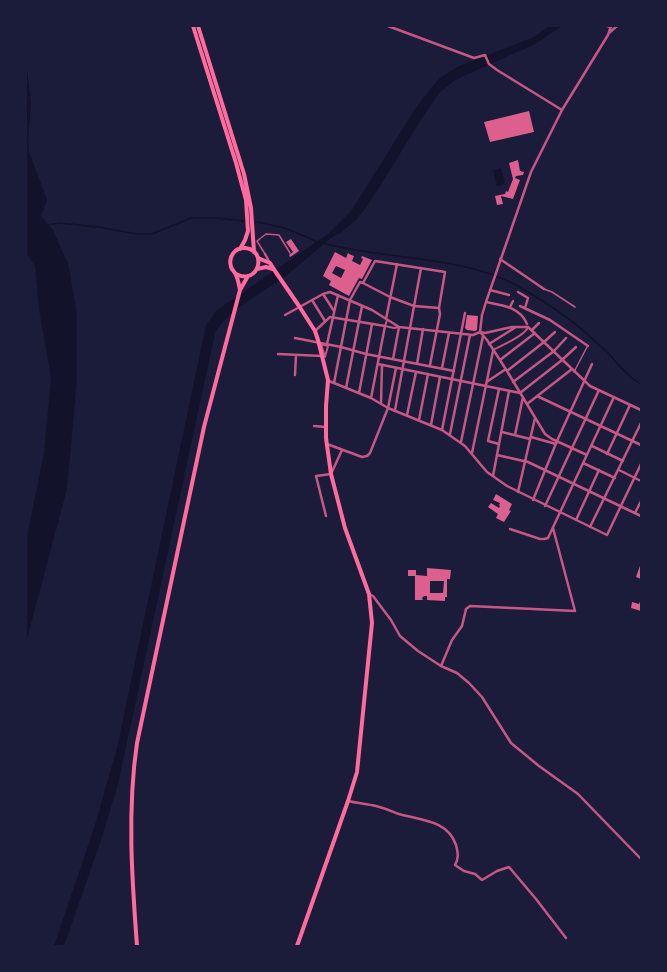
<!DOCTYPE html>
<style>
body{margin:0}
#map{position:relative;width:667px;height:972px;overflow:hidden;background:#1b1b3a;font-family:Inter,sans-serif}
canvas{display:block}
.frame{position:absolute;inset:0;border:27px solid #1b1b3a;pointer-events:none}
</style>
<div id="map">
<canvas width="667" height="972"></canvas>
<div class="frame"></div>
</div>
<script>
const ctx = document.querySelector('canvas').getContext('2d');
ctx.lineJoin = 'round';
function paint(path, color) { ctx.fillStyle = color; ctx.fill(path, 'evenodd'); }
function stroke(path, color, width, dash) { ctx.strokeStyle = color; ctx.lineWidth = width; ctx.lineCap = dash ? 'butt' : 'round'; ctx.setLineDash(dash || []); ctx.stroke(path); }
paint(new Path2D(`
 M549 26H562L535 44 457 79 440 92 424 115 368 205 356 220 338 235 337 234 331 238C315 251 300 265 284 277 262 293 228 310 215 333L118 784 101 840 64 946H54L94 828 117 748 206 325 217 310 328 234 352 210 415 109 428 92 440 78 457 67 534 37Z
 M26 61 31 103 28 140 29 152 47 200 41 216 53 230 62 251 68 263 77 314V379L67 489 26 642V542L44 453 51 378 39 309 35 266 26 253Z
 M501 168 505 184 497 186 493 170Z`), '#12122b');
stroke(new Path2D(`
 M257 222 285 228 318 242
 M48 225 60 223 99 227 137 234H152L191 218H218L244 221
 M323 243C384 260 460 255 516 285 537 297 570 318 588 335 594 340 600 346 606 351 618 363 626 376 641 384`), '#12122b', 1.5);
paint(new Path2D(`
 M529 111 534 132 490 142 484 122Z
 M518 160 520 171 524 172 523 175 516 176 515 178 520 180 513 199 501 196 503 204 497 205 495 196 505 194 506 191 508 192 513 179 509 163Z
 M291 239 299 251 290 257 289 255 293 252 286 242Z
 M335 252 346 258 348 253 351 255 354 256 352 261 360 265 363 259 361 258 362 256 372 260 362 279 359 278 349 296 329 285 331 281 323 276ZM336 266 345 270 341 278 332 273Z
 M467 315 478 316 477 330 475 331 467 330 465 328Z
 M496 494 512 504 509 510 511 511 504 522 496 518 498 514 488 507 491 503 499 508 500 506 499 505 500 503 493 500Z
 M641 563V579L636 577Z
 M427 568 451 570 450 579H447V597H445V601L427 600V596H424L422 598 423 600H415V576H408V570H416V575L427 576ZM430 581H444L443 593H430Z
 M641 599V611L631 608 632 602 639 604Z`), '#dd5f8e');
stroke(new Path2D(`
 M265 254 257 241 266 234 279 235 290 253
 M544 289 552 292 575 307
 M574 372 587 347`), '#c65784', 1.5);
stroke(new Path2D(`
 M387 320 385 326 394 328 399 327
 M321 344 328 346 325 357Z
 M493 350C502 345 525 336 528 327`), '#c65784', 2);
stroke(new Path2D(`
 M388 26 474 58 485 55 489 64 497 70 562 110
 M607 26 611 27
 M609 33 617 26
 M265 254 270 263
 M500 259 544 289
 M363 283 390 297 414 306 439 308
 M490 290 509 295
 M518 292 528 298 525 308
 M323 294 334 311
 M312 300 325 321
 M486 302C502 305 520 307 527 324
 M520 306 550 320 588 346
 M510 307 513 301
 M285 315 323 294 330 292 372 310 399 327 473 335 480 332 485 333 512 327H528L590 386 641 410
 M386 319 397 264
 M532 330 539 323
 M315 331 330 317 385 326 371 398
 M480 332 482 315 486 302 531 172 562 110 608 35 611 26
 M480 332 487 340 507 371 545 434 552 439 587 455
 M295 338 341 347 366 354 454 371
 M327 344 338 295
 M489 344 516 327
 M278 354 322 356
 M393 359 399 327
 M500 360 535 333
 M378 364 520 393 562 360 576 347
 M417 364 423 329
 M442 368 449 333
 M507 371 544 342 555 332
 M295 375 296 355
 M329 381 371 398 388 408 442 430 465 446 487 472 507 486 607 535 641 464
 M488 381 506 369
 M513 382 554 351 566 338
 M334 383 350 300 360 282 363 283 375 261 445 272 439 308 440 314 430 365
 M346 388 362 306
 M499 389 488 441 499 444
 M359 393 372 324
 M537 396 641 445
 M381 403 382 365
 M527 404 572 369
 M395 410 421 268
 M407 415 416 372
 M419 420 428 374
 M431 425 440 377
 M314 426 326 427
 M442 430 465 313
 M502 432 530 439
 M450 434 470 335
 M515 435 523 397
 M531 437 556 444
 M461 442 483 336
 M327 444 362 457 367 456 370 453 388 408 396 368
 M592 446 623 461
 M472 453 493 351
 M607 454 630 405
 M497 455 528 462 641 516
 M583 463 615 478
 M619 470 641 481
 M493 476 509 391
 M518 492 535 418
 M533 500 557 441 592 364
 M545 506 599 390
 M635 513 641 501
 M326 516 316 476 331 474 342 450
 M576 520 599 470
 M590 527 641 423
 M510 529 540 539H544L548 538 614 397
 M369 594 373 596 391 620 400 636 418 651 441 666 457 673 469 683 482 697 511 743 539 766 578 794 641 859
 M441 666 452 640 462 626 466 609 470 606 575 611 553 528
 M348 801C357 803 367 804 376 806 384 808 391 811 399 814 420 820 448 820 456 845 458 853 459 858 455 865L464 871 475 874 482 880 497 871 509 867 536 899 566 938`), '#c65784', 2.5);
stroke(new Path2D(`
 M258 258 270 263 275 271 299 306 315 331 318 340 328 380 326 406V438L331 474 345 528 369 594 372 623 357 772 348 801 297 946
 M257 269 266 267 273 269`), '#ff6b9d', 4);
stroke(new Path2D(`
 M193 26 236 163 246 200 248 231 245 240 240 249
 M198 26 244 174 251 208 254 252
 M236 274C259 286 268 250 245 248 235 247 228 257 231 267 232 270 235 272 236 275 238 279 239 285 240 290
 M137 946C132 879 127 811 137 743L204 427 240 290 248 276`), '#ff6b9d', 4);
</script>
